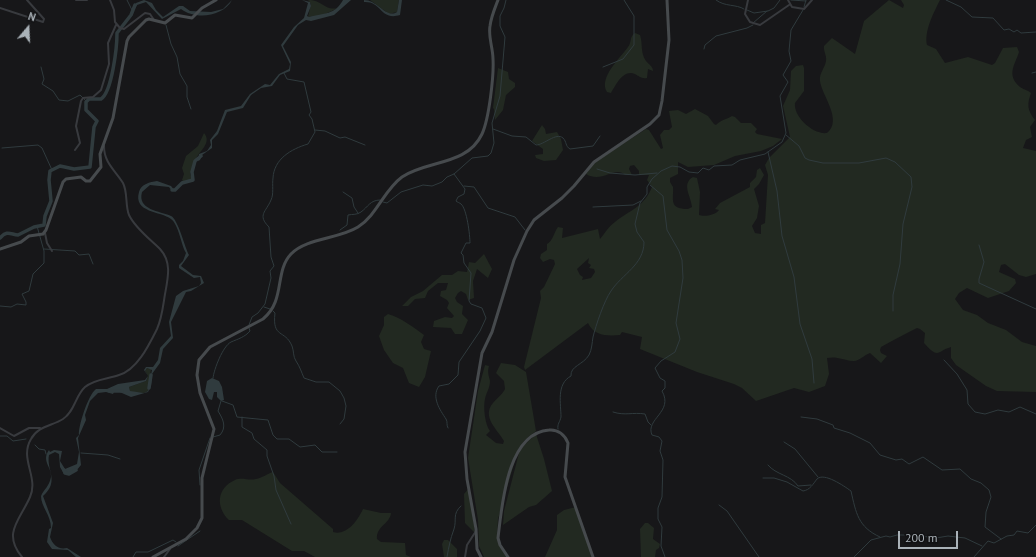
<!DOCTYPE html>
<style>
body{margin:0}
#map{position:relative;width:1036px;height:557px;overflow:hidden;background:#171719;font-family:"PT Sans",sans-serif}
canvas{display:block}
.north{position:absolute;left:8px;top:8px;width:40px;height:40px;-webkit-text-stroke:3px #121214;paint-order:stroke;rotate:19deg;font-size:11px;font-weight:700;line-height:16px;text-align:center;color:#aab2b8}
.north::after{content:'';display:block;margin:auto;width:14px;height:18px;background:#aab2b8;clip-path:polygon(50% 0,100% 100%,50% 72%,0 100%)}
.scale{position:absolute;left:898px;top:531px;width:60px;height:18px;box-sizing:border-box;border:2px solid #aab2b8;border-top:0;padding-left:5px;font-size:12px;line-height:14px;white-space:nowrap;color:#aab2b8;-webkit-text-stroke:3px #121214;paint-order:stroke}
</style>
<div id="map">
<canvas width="1036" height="557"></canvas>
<div class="north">N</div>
<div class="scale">200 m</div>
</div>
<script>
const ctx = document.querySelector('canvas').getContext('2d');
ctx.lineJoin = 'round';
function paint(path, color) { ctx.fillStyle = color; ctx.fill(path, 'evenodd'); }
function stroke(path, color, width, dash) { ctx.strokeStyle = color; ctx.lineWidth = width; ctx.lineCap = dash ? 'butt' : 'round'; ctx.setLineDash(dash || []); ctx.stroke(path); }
paint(new Path2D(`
 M308 0C323 0 324 11 338 8L321 16 308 17 311 4Z
 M370 0H399L397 12 389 14Z
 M889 0 903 8 904 5 901 0H940C934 12 924 31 927 45L936 49 945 63 968 57 992 65 995 63 1003 48 1017 47 1019 52C1015 65 1006 75 1020 87 1024 90 1028 90 1031 93 1027 104 1027 110 1035 120L1030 127 1032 137 1026 140 1023 148 1036 151V274L1026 277 1019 275 1005 264 1001 265 999 272 1015 279 1016 283 1009 291 988 298 967 288 959 293 955 299 963 310 977 315 988 323 1006 330 1022 342 1036 346V392L997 391 986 386 956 365 951 358V347C937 351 939 360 924 343L925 333 920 329 917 328C905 334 893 340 881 347L880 350 881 353 887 356 881 363 870 353C864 355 858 362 853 361 843 360 837 356 827 358L829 374 825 386 809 392 794 388 756 401 742 388 734 384 697 372 640 349 642 337 622 332 620 335C607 336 594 336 588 323L525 370 524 367 541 298 540 291 544 287 555 264 554 260 550 259 543 262 540 258 541 254 547 250V244C553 241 554 232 558 227L563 228 562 238 598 229 600 239C605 233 609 226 615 222 630 210 644 207 652 187L647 180 649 175H639V171L634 165 630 166 629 169 632 175H625C615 165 602 184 586 174L592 164 646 129 649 130 661 149 663 148 660 135 664 130H669L672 127 669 111 678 110 686 114 695 109 708 116 714 124 716 125C722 119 726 120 732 116L735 117 741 123H751L757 129 755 132 757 134 782 139 773 146 761 151 735 156 714 165 688 167 678 162V174L670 178V182L673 187C674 199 668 209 688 209L692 207C691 196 681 184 693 177L697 178 700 192 699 215C704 217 716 215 719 210L715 209 720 203 750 187V183L756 177 757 170 760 168 764 175 759 184 754 189 759 206 757 218 752 226 755 233 761 234V225L765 223 768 175 765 165 769 158 790 137 783 106 790 90 791 71 796 66 803 65 804 68V91L795 103C793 116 813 135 827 133 843 120 822 96 820 81 819 73 825 68 826 61 827 55 823 51 824 46L832 38 855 54 864 21ZM589 258 588 263 591 265 589 268 594 269 595 272 591 278 582 280 583 277 580 275 577 269Z
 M635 33 640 35C643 44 640 52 646 61 649 65 653 66 653 71L648 69 647 78C641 79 639 76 635 74 623 69 616 85 611 93L607 92C598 78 621 57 628 47 632 42 629 37 635 33Z
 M498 68 508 72 509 79 515 83V87L506 95 503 110 495 120 494 109 493 108Z
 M542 125 545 129 546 134 557 132 561 139 563 150 556 160 544 161 536 158 535 155 543 154V149L532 141Z
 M204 133C212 143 200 150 196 159 193 164 193 169 190 174L192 179 184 182 182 180 184 174 182 168 186 156 198 146Z
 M484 254 492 269 488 278 477 269 473 281 474 298 468 300 466 294 461 291 458 293 455 298 457 302 463 306 462 314 468 320 462 334H455L451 328 433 327 434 321 445 317 452 318 454 316 447 308 449 303 447 300 440 296 441 291 446 290 448 283H438L428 291 425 298 415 299 408 306H402L411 297 423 291 442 275H452L458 271 467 272 469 262 475 263Z
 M388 314C402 318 414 328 424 335L421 342 424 349 431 351 425 377 419 387 409 383 403 368 393 363 384 350 379 336 384 325V317Z
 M501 363 515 365 526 372 536 431 525 440 518 450 498 519 497 538 509 557H484L479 546 478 520 468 458 478 391 485 365 489 366C487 372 489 376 490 381 490 388 486 393 485 399 483 407 485 425 490 431L486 435 496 443 503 444 504 441C498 430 481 417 493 403 497 398 503 394 505 389L504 381 496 373Z
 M147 368 151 369 148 391 144 393 130 392 129 387 146 381 148 376 145 371Z
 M536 434 544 459 552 491 536 505 529 507 503 525 504 511 519 453 522 447Z
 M273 472 280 483 333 529V532C347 536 358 520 363 509L381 513H391C390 524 376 526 377 539L381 542 405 543 406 555 411 557H315L304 551H292L242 520H229C216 508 216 488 235 480 242 477 249 481 256 479 262 478 267 474 273 472Z
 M469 488 475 533 465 523 464 494Z
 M576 507 593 557H545L557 530V515L564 510Z
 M645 523H648L654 528 653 539 660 544 659 548 656 550 655 557H641L640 529Z
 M444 540H448L457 549V557H444L442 544Z`), '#222921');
paint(new Path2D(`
 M144 0 152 3 156 10 163 17 179 6H183L190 11 211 12 223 9 232 0C223 17 195 20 181 9L162 19 146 2 137 5 132 14H131L136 3Z
 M302 0 310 2 311 6 307 16 309 17C324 13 335 15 343 0H351L334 15 311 21 306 20 298 25 283 46 291 62 290 71 280 75 272 86 261 88 251 95 243 108 227 112 218 134 212 140V148L202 155 200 160 198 161 199 154 207 151 211 145 210 140 217 131 225 110 241 106 250 94 265 84 270 85 279 74 289 69 290 64 281 45 294 27 304 18 308 3Z
 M364 0C378 0 386 19 397 12L399 0H402L400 15C380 21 382 1 364 2Z
 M157 181 171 186 175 191H172L169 187 150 185 142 192C137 210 160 211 171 216 178 219 185 248 189 255L181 266 193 275 201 276 204 283 191 291 186 292 171 322 173 338 163 349 160 363 152 374 151 386 148 392 131 397 115 390 113 394 106 392 98 393 90 401 85 415 86 420 78 438 81 465 76 471 64 474 60 467 59 454 55 452 49 455C46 470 60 481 43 496L53 523 50 537C53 545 58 550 67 548L81 557H76L68 550 52 549 47 542 49 529 51 528C51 515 41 507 41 496 44 489 49 487 51 477 52 467 41 461 49 450L50 452 54 450 62 451 60 461 65 469 77 464 79 452 76 438 79 435C78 427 88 395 96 389H107L118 384 145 380 148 376 144 370 146 367H153L158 360 160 348 171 336 169 322 176 296 183 291 199 286 201 283 200 277 194 278 179 268V265L183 261 186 253C181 245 179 225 171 219 161 211 133 213 139 192 141 184 150 182 157 181ZM147 368 152 370 148 391 144 393 130 391 129 387 146 381 148 376 145 371Z
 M212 378 219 381 222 387 224 400 221 401 217 397V392H214L212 400 209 399 205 392 207 381Z`), '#303b3e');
stroke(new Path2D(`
 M127 0 132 10
 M716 0C725 7 736 4 744 9
 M791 0 806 1
 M946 0 961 7 972 17 993 18 1004 30 1009 29 1014 32 1017 30 1021 33 1036 32
 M804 7 806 0
 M747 10 754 13 768 11 774 8 780 0
 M753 23 767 11
 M166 25 171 44 177 57 180 74 187 86V97L191 109
 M704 49 705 45 716 36 747 28 753 25
 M41 67 44 79 42 84 53 91 59 100 68 101 80 95 86 101
 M603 67 623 59 634 45V16L624 0
 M1032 73 1036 72
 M493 129 512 136 526 137 536 145C544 145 556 132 563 138 567 142 565 146 570 149L593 146 600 136
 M315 130 325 131 340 138 345 137 365 145
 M786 135 799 146 805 158 809 160 823 163H859L886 158 895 162 911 177 912 187 903 224 900 264 893 295V311
 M2 148 38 145 42 148 52 170
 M768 152 777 191 782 236 794 277 800 324 812 359 814 383
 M597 169 610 173 635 175 657 173
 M650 185 663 196 667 230 679 251 682 260 683 278 676 323 680 339 675 352 661 361 655 368 660 378 665 381V388L662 391C674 412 645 419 652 435L659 437 662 441 660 451 663 460 662 497 658 508V519L662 527 661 546 665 557
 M464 186 474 187 488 208 515 217 525 230
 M343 192 352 198 354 207 358 213
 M383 202 387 203 401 192 423 185 432 186 442 182 447 177 454 174 472 158 488 156 491 153 494 143 492 123 500 96 505 37 500 26V16L504 8 506 0
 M593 207 633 205 641 201
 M340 230 347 225 348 215C353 214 357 215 361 212 368 207 370 200 380 200
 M979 245 984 262 979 279V283L1036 309
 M44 249 75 251 79 255 89 254 93 264
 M0 306 11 307 17 304 26 305V302L22 294 29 291 33 274 44 263V251L37 226
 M264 307 270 309
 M273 311 275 313C272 339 285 329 292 346 294 351 293 357 296 361 300 367 301 371 304 378L316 382H329L340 391 344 398 346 406 344 419 340 424
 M249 325 252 317 258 313 265 304 271 278 270 271 274 266 271 257 269 227C257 215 266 212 271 200 274 194 272 185 273 178 274 159 291 149 308 144L315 132 312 119 309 115 311 112 304 82 287 79 284 73
 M944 360 957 374 967 390 968 404 975 412 985 414 998 410 1009 412 1020 407 1036 414
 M213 378C214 369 223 346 231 342 238 339 245 337 250 331L249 328
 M222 401 233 405 237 417 268 420 273 435 277 439H289L300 447 315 445 322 452H337
 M613 412C625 416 633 412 645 414L648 422 651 425
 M242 417V427L252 433 254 439 267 450V456L274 476 276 490 291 524
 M801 417 817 419 833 425 834 428 850 433 870 443 880 455 896 460 902 459 909 464 923 457 942 470 960 469 971 479 981 483 989 490 991 497 986 512 985 527 1001 539
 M448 428C446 425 448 422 446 419 440 410 431 397 439 386L449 384 458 375 459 362 480 331 486 318 482 308 471 304 469 301 471 273 464 263 463 255 461 253 466 243H470C470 236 467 209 461 204 460 203 457 202 456 201L458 197 464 194 465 189 454 174
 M558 429C557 424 560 422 561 417 561 404 556 384 571 376 570 366 583 365 589 355 592 349 592 343 593 337 596 325 604 301 611 291 622 274 644 265 644 242L637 232 635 224 640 203 647 194V187L652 179 661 171 672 166 680 167 689 172 698 173 703 168 709 170 714 166 732 165 740 160 765 154 782 142 786 133 780 96 788 82 783 75 791 61 789 51 791 30 803 10
 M0 436H7L13 441 26 439
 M213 437 220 435C227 427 223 419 218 411L221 401
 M784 442 795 449 818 477
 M35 445 39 449 45 450 46 454
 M81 453 108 455 120 459
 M768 465C776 475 791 475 798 486L811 485
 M763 478H774L787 482 803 491C810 490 813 484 817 479 824 472 844 486 851 491 856 513 858 527 880 537
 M200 485 199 470 210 438
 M719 505 727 511 759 557
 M178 546 200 531
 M133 557 136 552H148L173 540 176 542
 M447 557C449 546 450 540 454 529 457 520 452 514 461 506
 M854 557 871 540 886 536 890 537 897 535H913L936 538 948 536 965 538 982 546
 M974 557 988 541 994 543 1007 536 1014 535 1017 531 1028 533 1036 525`), '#303b3e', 1);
stroke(new Path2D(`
 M172 190H175L182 183 193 180 192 172 195 161 201 156
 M0 238C7 230 10 234 18 235L34 227 44 225 45 216 51 201 49 180 50 171 60 166 74 169 90 167 94 127 97 121 86 110V102L89 99H101C112 92 117 47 117 33L131 15 135 5
 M149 388 151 375
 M109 391H122
 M64 470 65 473 69 474 76 470`), '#303b3e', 3.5);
stroke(new Path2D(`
 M76 0H87
 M110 0 114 10 115 22 120 28 124 29 145 13 150 14 154 20
 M748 0 745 14 750 22 760 25 789 5
 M788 0 792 7 804 9 812 0
 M0 8 43 22 44 19 27 0
 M75 150 80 143 76 126 81 101 83 98 93 97 101 90 109 64 108 43 116 25
 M45 233 47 243 52 251
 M0 428 14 436 29 428H40
 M22 557C2 533 20 520 30 497 39 477 19 459 31 439 38 426 52 426 63 419 75 411 75 396 85 387 94 379 108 379 119 375 137 370 149 345 157 329 162 318 163 306 165 294 168 278 172 262 160 249 150 239 135 228 129 215 125 205 128 193 123 183 115 170 104 163 104 146
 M164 557 170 549
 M465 557 467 545 476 531`), '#383a3e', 2);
stroke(new Path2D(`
 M0 249 21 242 29 236 43 234 46 230 63 182 66 179 81 177 86 181H90L101 167 100 154 113 118 127 41 129 37 146 20 149 19 165 23 175 15 192 18 202 8 216 0
 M153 557 186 539 197 528 202 518V478L214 429 200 393 197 375 199 360 210 347 263 319C286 300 274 272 291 254 306 238 339 239 358 227 377 215 384 190 402 177 427 160 467 166 482 134 489 119 494 76 493 59 493 48 488 37 490 26 491 17 495 8 498 0
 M481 557 477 549 476 529 467 479 465 452 482 353 492 332 514 260 527 231 534 220 562 198 574 186 594 162 650 124 659 115 662 101 669 40 667 0
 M508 557 500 545 498 538C502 505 507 433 549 430 558 429 565 435 568 443L565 477 593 557`), '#464a4d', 3);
</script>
